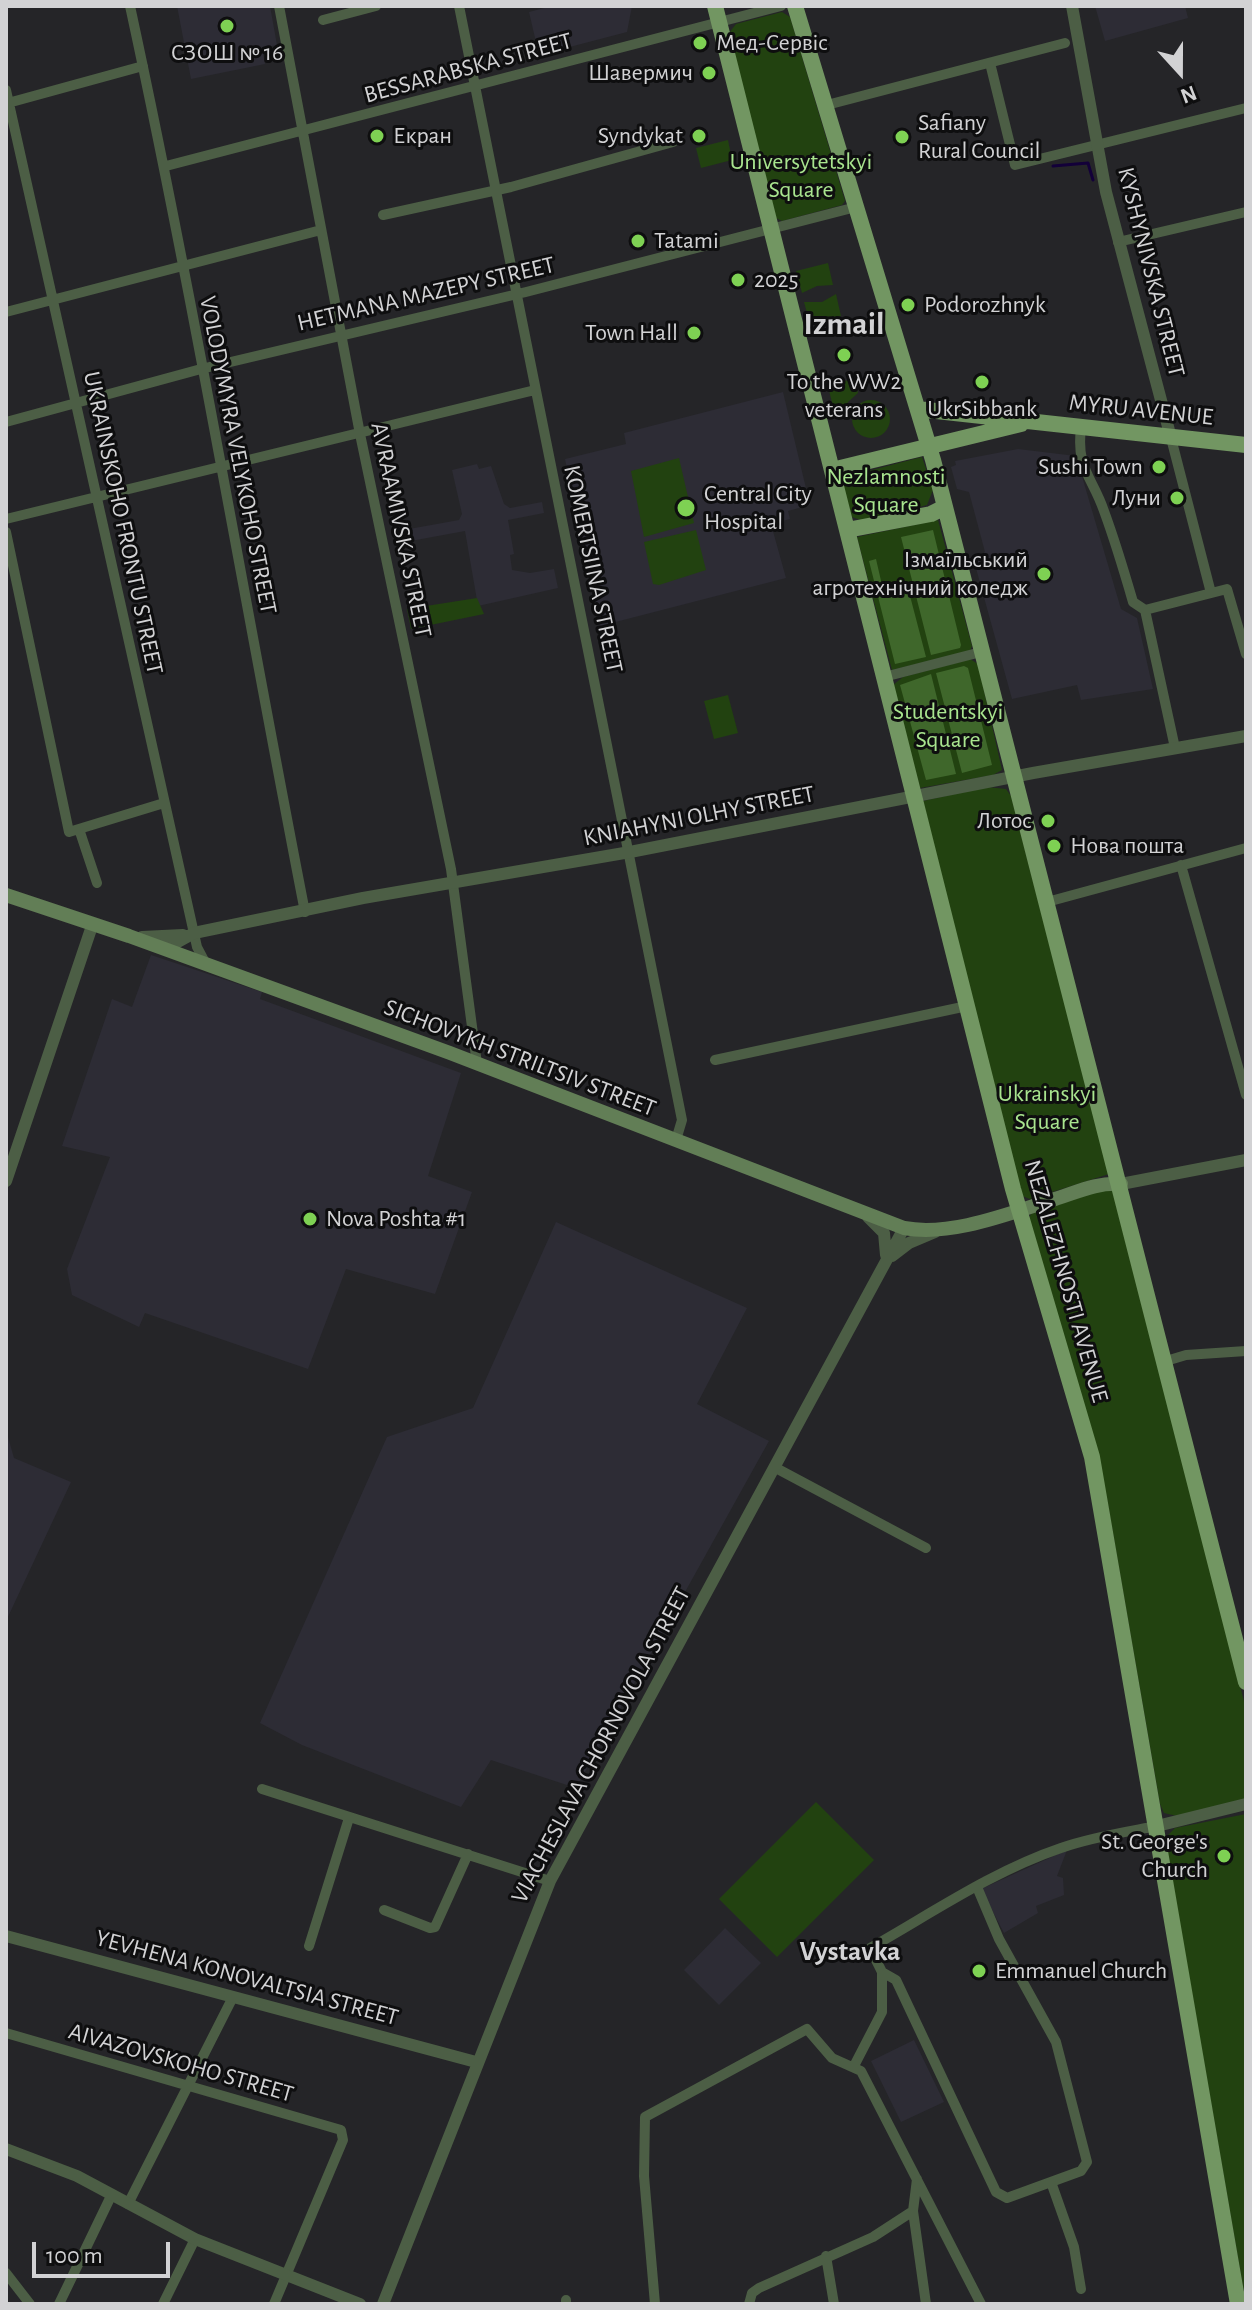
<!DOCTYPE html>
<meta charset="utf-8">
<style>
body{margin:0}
#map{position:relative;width:1252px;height:2310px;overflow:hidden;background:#252528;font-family:"Alegreya Sans",sans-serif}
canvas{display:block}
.frame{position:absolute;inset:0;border:8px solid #d2d2d4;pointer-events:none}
.north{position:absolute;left:1140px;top:32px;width:80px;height:80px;-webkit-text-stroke:6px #0e0e0f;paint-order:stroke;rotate:159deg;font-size:22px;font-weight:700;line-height:32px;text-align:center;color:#d2d2d4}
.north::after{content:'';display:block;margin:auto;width:28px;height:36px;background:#d2d2d4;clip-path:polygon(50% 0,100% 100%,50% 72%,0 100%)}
.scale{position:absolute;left:32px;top:2242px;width:138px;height:36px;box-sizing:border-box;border:4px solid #d2d2d4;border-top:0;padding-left:10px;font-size:24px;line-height:28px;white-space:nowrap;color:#d2d2d4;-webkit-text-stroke:6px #0e0e0f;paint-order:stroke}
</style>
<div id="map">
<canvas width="1252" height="2310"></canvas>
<div class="frame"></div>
<div class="north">N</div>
<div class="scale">100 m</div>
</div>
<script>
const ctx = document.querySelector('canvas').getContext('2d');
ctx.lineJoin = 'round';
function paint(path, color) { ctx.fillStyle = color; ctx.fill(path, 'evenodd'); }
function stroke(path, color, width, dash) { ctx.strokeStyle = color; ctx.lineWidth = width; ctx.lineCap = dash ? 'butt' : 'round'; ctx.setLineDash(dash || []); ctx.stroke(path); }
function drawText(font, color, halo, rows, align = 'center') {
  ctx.font = font + ' "Alegreya Sans",sans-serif'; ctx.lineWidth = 6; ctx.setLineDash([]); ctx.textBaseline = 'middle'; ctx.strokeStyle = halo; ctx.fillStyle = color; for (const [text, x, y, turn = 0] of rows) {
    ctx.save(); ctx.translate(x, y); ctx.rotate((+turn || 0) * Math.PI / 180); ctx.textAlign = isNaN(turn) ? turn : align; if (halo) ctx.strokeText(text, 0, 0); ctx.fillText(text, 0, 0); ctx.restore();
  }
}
paint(new Path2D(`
 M177 6H270L277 45 262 48 265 64 191 79Z
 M552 6H632L627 32 539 55 529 12Z
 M1095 6H1185L1188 18 1105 41Z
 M783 392 810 505 788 511 790 519 771 524 786 578 600 626 565 459 626 444 624 433Z
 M1018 449 1076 456 1121 609 1137 618 1153 689 1081 700 1077 685 1012 699 974 561 985 552 969 492 957 489 951 467 956 465 955 461Z
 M477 464 479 469 491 466 504 504 510 508 542 502 544 513 508 520 514 554 510 555 512 570 530 573 554 569 558 588 478 606 465 531 400 543 398 531 459 520 462 514 452 470Z
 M151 955 262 992 260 999 461 1073 428 1176 472 1192 435 1294 346 1269 308 1369 145 1313 139 1327 72 1295 67 1269 110 1157 62 1146 112 999 132 1007Z
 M556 1222 747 1308 697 1404 769 1441 576 1788 491 1760 461 1807 302 1745 260 1723 387 1437 473 1408Z
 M6 1430 14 1458 71 1482 6 1621Z
 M1067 1850 1057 1876 1063 1878 1064 1895 1036 1906 1038 1913 1004 1933 981 1889Z
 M725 1928 761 1963 719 2005 684 1970Z
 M914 2040 944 2102 901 2122 871 2061Z`), '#2d2c35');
paint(new Path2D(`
 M782 12 790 17 845 201 842 205 782 221 776 218 729 33 736 24Z
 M728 140 732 160 701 168 696 148Z
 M828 263 833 285 817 286 802 293 796 271Z
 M836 294 841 316 810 324 804 302H822Z
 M855 380 858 393 848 402 843 415H835L827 382Z
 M852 419a19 19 0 1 1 38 0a19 19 0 1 1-38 0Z
 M922 457 933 490 927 505 864 521 852 517 842 483 845 477Z
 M679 458 694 523 644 537 631 471Z
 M938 520 972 646 970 651 892 670 857 537Z
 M696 530 706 570 659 585 653 584 644 542Z
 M477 598 484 614 411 629 407 609Z
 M970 659 978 664 1002 770 993 775 920 788 893 685 903 677Z
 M728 695 738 733 714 739 704 701Z
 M987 787 1006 789 1011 796 1109 1174 1030 1199 1022 1196 923 801Z
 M1107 1188 1112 1189 1246 1709V1801L1177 1816 1164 1813 1160 1804 1107 1499 1029 1218 1031 1214Z
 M816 1802 874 1860 777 1957 719 1899Z
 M1246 1814V2304L1166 1844 1168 1835 1175 1828Z`), '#224210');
paint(new Path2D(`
 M933 530 961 645 960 648 931 655 901 537Z
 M876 559 885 598 909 592 926 657 895 664 869 561Z
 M964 666 968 668 992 765 962 773 936 673Z
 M931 674 956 774 926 780 900 685Z`), '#3f672b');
stroke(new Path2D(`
 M1053 166 1088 163 1093 180`), '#130039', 3);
stroke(new Path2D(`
 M130 6C195 306 246 610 305 912
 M279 6 360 434 451 869 477 1064
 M459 6 682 1120 676 1140
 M323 20 376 6
 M990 63 1015 165 1246 108
 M6 90 197 947 206 964
 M8 103 143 66
 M823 106 1065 43
 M166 166 781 6
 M383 215 511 187 673 142
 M1118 242 1246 212
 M6 312 321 230
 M6 422 201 369 526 292 856 207
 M1081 428C1076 469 1092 476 1104 511 1115 541 1124 571 1133 602L1145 610 1175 748
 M1171 438 1211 593
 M6 519 535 390
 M6 532 69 832 164 803
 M1145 610 1227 589 1246 654
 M884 677 981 652
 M79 829 97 883
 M1181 865 1246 1095
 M1047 902 1246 848
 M715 1060 967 1006
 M1166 1361 1186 1355 1246 1351
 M774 1467 926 1548
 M262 1789 550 1881
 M977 1887 999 1939 1056 2042 1087 2162 1081 2171 1007 2198 996 2192 896 1980 882 1972 870 1948C932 1913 993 1871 1061 1848 1092 1837 1126 1832 1157 1826
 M384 1910 430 1928 435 1927 468 1854
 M309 1946 349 1818
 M6 2033 341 2130 343 2140 274 2304
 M854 2066 882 2012V1972
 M917 2179 913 2211 926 2304
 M1051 2182 1074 2247 1081 2289
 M128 2204 233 1997
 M826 2256 834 2304
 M6 2273 30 2304
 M566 2300V2304
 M59 2304 111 2196
 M163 2304 195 2239
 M655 2304 644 2176 645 2117 807 2029 832 2058 861 2071 981 2304
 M749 2304 752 2293 759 2288 873 2237 913 2211`), '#4c5e45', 10);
stroke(new Path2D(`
 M1072 6 1106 192 1171 438
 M142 937 183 935
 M165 949 194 933 363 898 630 852 1033 773 1246 736
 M6 1181 92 926
 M1121 1184 1246 1160
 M868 1217 884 1233 886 1255
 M892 1256 909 1243 935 1232
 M1157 1826 1246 1804
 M6 1936 476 2062
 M6 2149 77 2176 195 2239 360 2304
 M383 2304 550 1881 904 1228`), '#4c5e45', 12);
stroke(new Path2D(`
 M6 895 129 936 450 1053 904 1228C951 1237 1010 1213 1055 1199 1077 1192 1098 1182 1121 1184`), '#627e56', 14);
stroke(new Path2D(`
 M715 6 1013 1189 1092 1457 1238 2304
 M795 6 933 460 1246 1682
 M918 409 1246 445
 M832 470 1021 424
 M847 530 931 514 945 507`), '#729662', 16);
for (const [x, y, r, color] of [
 [227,26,8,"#7ed153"],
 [700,43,8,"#7ed153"],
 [709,73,8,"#7ed153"],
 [377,136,8,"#7ed153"],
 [699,136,8,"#7ed153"],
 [902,137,8,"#7ed153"],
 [638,241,8,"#7ed153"],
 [738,280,8,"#7ed153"],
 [908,305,8,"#7ed153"],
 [694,333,8,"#7ed153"],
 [844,355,8,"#7ed153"],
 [982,382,8,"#7ed153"],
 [1159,467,8,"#7ed153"],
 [1177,498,8,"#7ed153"],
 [686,508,10,"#7ed153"],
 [1044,574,8,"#7ed153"],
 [1048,821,8,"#7ed153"],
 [1054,846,8,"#7ed153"],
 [310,1219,8,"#7ed153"],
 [1224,1856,8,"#7ed153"],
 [979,1971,8,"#7ed153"]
]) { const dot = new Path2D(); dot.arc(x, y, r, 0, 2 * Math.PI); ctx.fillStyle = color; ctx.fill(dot); stroke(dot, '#0e0e0f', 3); }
drawText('24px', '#d2d2d4', '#0e0e0f', [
 ["Мед-Сервіс",716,43],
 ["СЗОШ № 16",227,53,"center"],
 ["Шавермич",693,73,"right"],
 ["Safiany",918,123],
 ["Rural Council",918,151],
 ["Екран",393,136],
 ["Syndykat",683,136,"right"],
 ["Tatami",654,241],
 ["2025",754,280],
 ["Podorozhnyk",924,305],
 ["Town Hall",678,333,"right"],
 ["To the WW2",844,382,"center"],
 ["veterans",844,410,"center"],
 ["UkrSibbank",982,409,"center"],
 ["Sushi Town",1143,467,"right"],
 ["Central City",704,494],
 ["Hospital",704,522],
 ["Луни",1161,498,"right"],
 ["Ізмаїльський",1028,560,"right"],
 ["агротехнічний коледж",1028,588,"right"],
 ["Лотос",1032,821,"right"],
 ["Нова пошта",1070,846],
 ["Nova Poshta #1",326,1219],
 ["St. George's",1208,1842,"right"],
 ["Church",1208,1870,"right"],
 ["Emmanuel Church",995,1971]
], 'left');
drawText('24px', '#d2d2d4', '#0e0e0f', [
 ["BESSARABSKA STREET",468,68,-15],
 ["KYSHYNIVSKA STREET",1151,272,76],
 ["HETMANA MAZEPY STREET",426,294,-13],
 ["MYRU AVENUE",1141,410,6],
 ["VOLODYMYRA VELYKOHO STREET",238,455,79],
 ["UKRAINSKOHO FRONTU STREET",123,523,78],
 ["AVRAAMIVSKA STREET",401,530,78],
 ["KOMERTSIINA STREET",593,569,78],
 ["KNIAHYNI OLHY STREET",699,816,-11],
 ["SICHOVYKH STRILTSIV STREET",520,1058,21],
 ["NEZALEZHNOSTI AVENUE",1066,1281,74],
 ["VIACHESLAVA CHORNOVOLA STREET",601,1745,-62],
 ["YEVHENA KONOVALTSIA STREET",247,1978,15],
 ["AIVAZOVSKOHO STREET",181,2063,16]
]);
drawText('24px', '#a9e58f', '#0e0e0f', [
 ["Universytetskyi",801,162],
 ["Square",801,190],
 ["Nezlamnosti",886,477],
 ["Square",886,505],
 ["Studentskyi",948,712],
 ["Square",948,740],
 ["Ukrainskyi",1047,1094],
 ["Square",1047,1122]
]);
drawText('bold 28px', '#d2d2d4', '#0e0e0f', [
 ["Vystavka",850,1952]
]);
drawText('bold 32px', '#d2d2d4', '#0e0e0f', [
 ["Izmail",844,324]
]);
</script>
